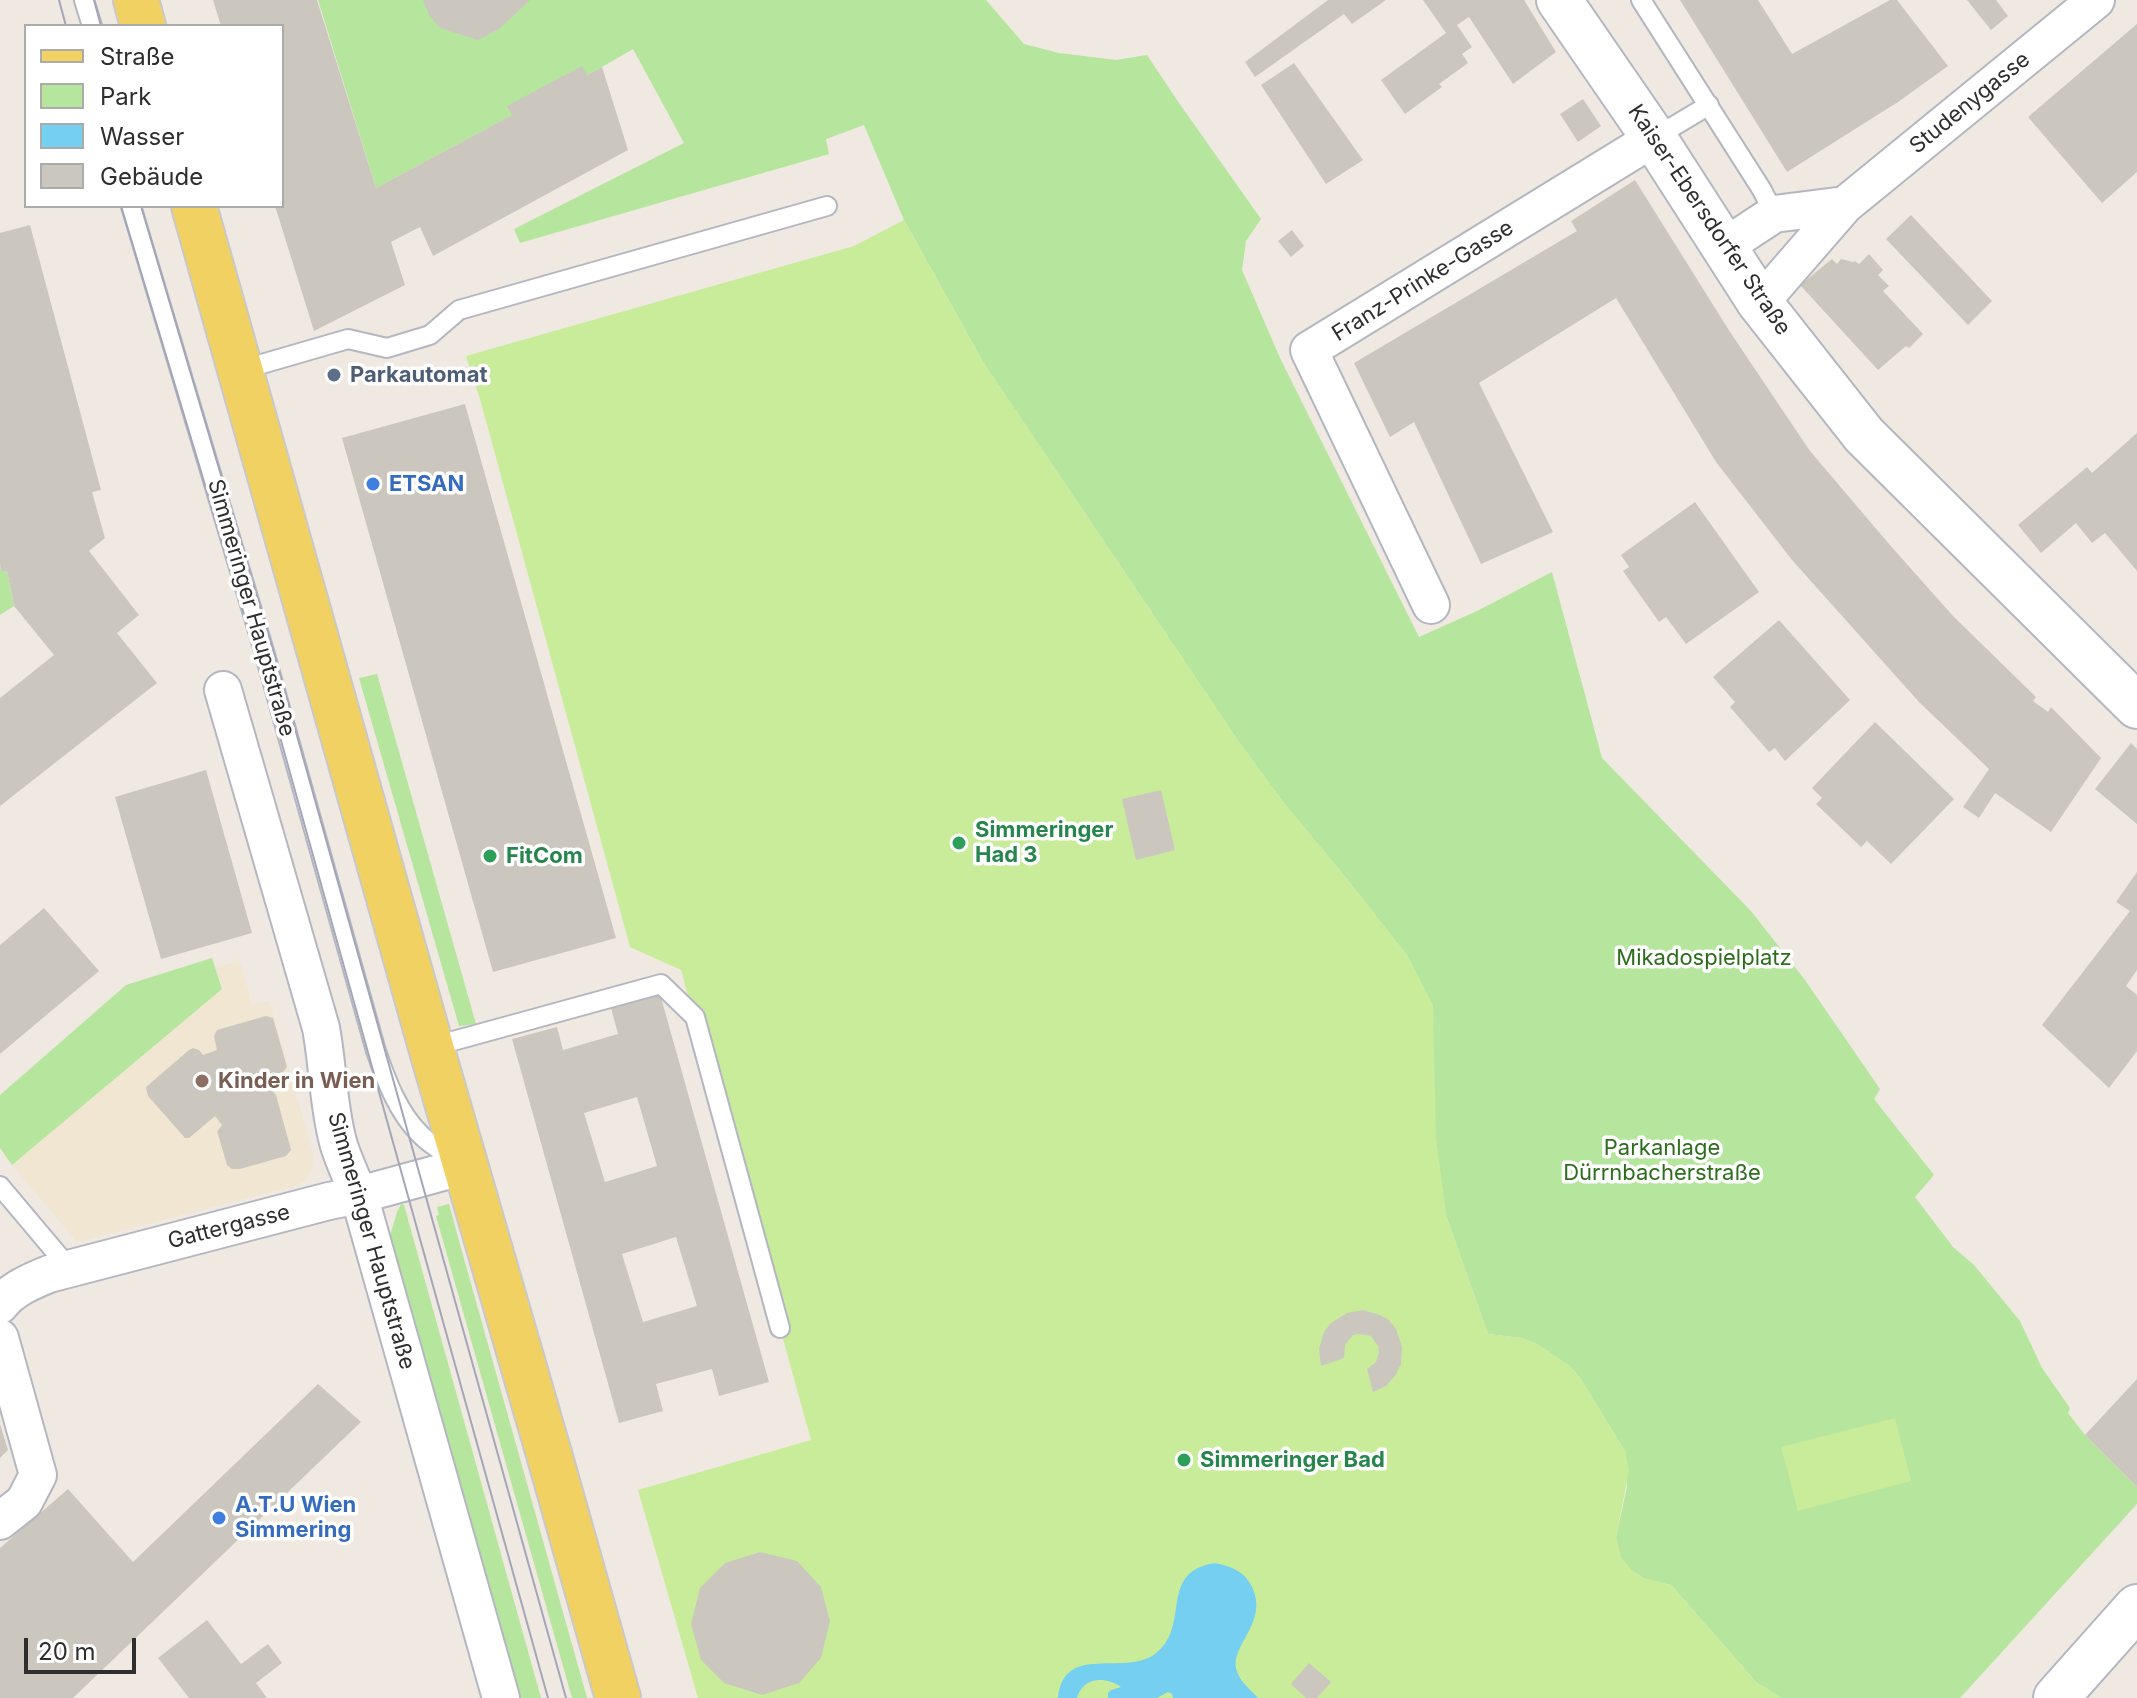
<!DOCTYPE html>
<meta charset="utf-8">
<style>
body{margin:0}
#map{position:relative;width:2137px;height:1698px;overflow:hidden;background:#efe9e1;font-family:Inter,sans-serif}
canvas{display:block}
.legend{position:absolute;left:24px;top:24px;width:260px;height:184px;box-sizing:border-box;background:#fff;border:2px solid #ababab;margin:0;padding:10px 14px;list-style:none;font-size:24px;color:#2e2e2e}
.legend li{display:flex;align-items:center;gap:16px;height:40px}
.legend b{width:40px;border:2px solid #ababab}
.scale{position:absolute;left:24px;top:1638px;width:112px;height:36px;box-sizing:border-box;border:4px solid #2e2e2e;border-top:0;padding-left:10px;font-size:24px;line-height:28px;white-space:nowrap;color:#2e2e2e;-webkit-text-stroke:6px #fff;paint-order:stroke}
</style>
<div id="map">
<canvas width="2137" height="1698"></canvas>
<ul class="legend">
<li><b style="height:10px;background:#f2d163"></b>Straße</li>
<li><b style="height:22px;background:#b6e59e"></b>Park</li>
<li><b style="height:22px;background:#75cff0"></b>Wasser</li>
<li><b style="height:22px;background:#cbc7bf"></b>Gebäude</li>
</ul>
<div class="scale">20 m</div>
</div>
<script>
const ctx = document.querySelector('canvas').getContext('2d');
ctx.lineJoin = 'round';
function paint(path, color) { ctx.fillStyle = color; ctx.fill(path, 'evenodd'); }
function stroke(path, color, width, dash) { ctx.strokeStyle = color; ctx.lineWidth = width; ctx.lineCap = dash ? 'butt' : 'round'; ctx.setLineDash(dash || []); ctx.stroke(path); }
function drawText(font, color, halo, rows, align = 'center') {
  ctx.font = font + ' Inter,sans-serif'; ctx.lineWidth = 7; ctx.setLineDash([]); ctx.textBaseline = 'middle'; ctx.strokeStyle = halo; ctx.fillStyle = color; for (const [text, x, y, turn = 0] of rows) {
    ctx.save(); ctx.translate(x, y); ctx.rotate((+turn || 0) * Math.PI / 180); ctx.textAlign = isNaN(turn) ? turn : align; if (halo) ctx.strokeText(text, 0, 0); ctx.fillText(text, 0, 0); ctx.restore();
  }
}
paint(new Path2D(`
 M240 961 252 1005 269 1001 314 1157 310 1174 305 1180 298 1185 77 1242 12 1165 222 989 216 967Z`), '#f0e6d1');
paint(new Path2D(`
 M318 0H986L1024 44 1059 53 1116 60 1147 55 1179 103 1261 219 1246 241 1242 270 1280 358 1419 637 1477 611 1552 572 1602 758 1751 911 1805 980 1880 1089 1874 1099 1934 1175 1915 1197 1953 1247 1974 1265 2020 1321 2042 1368 2070 1408 2068 1413 2085 1435 2137 1487V1504L1960 1698H1781L1756 1682 1671 1585 1645 1579 1630 1569 1620 1556 1616 1537 1627 1487 1625 1451 1580 1378 1571 1367 1537 1344 1522 1338 1488 1334 1483 1320 1446 1215 1409 958 1346 878 1287 807 1241 745 983 362 904 220 864 125 826 139 829 154 520 243 514 229 684 143 633 49 602 67 376 188Z
 M0 564 2 572 7 571 14 606 0 615Z
 M377 674 476 1024 459 1026 359 678Z
 M212 958 222 989 12 1165 0 1148V1095L126 985Z
 M401 1204 404 1205 541 1698H519L389 1239 397 1212Z
 M449 1204 461 1248 587 1698H572L436 1216 439 1215 437 1207Z`), '#b6e59e');
paint(new Path2D(`
 M904 220 983 362 1241 745 1287 807 1346 878 1409 958 1433 1005 1436 1138 1446 1215 1483 1320 1488 1334 1522 1338 1537 1344 1571 1367 1580 1378 1625 1451 1629 1470 1616 1537 1620 1556 1630 1569 1645 1579 1671 1585 1756 1682 1781 1698H698L638 1490 811 1440 681 970 630 947 480 399 466 356 854 246Z
 M1895 1418 1911 1481 1798 1511 1781 1447Z`), '#c9ec9a');
paint(new Path2D(`
 M1215 1563C1230 1566 1244 1571 1251 1585 1270 1621 1232 1643 1236 1668 1238 1680 1250 1689 1258 1698H1173L1172 1694 1168 1692 1157 1698H1108V1693L1111 1690 1121 1687C1105 1676 1083 1677 1077 1698H1058C1064 1642 1124 1677 1155 1654 1192 1626 1157 1572 1215 1563Z`), '#75cff0');
paint(new Path2D(`
 M213 0H317L376 188 512 115 507 106 582 66 587 75 602 67 628 150 433 256 420 227 391 242 405 285 314 331 275 206H282V26H221Z
 M423 0H530L499 29 478 40 440 28 429 15Z
 M1328 0H1386L1352 24 1344 14 1255 77 1245 62Z
 M1423 0H1524L1556 52 1513 84 1469 17 1457 25 1472 47 1462 54 1468 63 1439 84 1442 87 1405 114 1381 80 1446 33Z
 M1680 0H1758L1792 54 1890 0H1897L1948 66 1898 102 1787 172Z
 M1967 0H1996L2008 16 1991 30Z
 M2137 24V172L2102 203 2028 117Z
 M1294 63 1363 160 1326 184 1261 85Z
 M1583 99 1601 126 1578 142 1560 114Z
 M1635 180 1730 332 1810 451 1889 544 1953 616 2036 697 2033 701 2048 712 2051 707 2101 758 2051 832 1995 793 1979 818 1963 807 1989 769 1919 702 1792 560 1716 462 1616 298 1479 383 1553 532 1481 564 1414 422 1390 437 1354 363 1577 231 1571 221Z
 M1911 215 1992 301 1968 325 1886 239Z
 M30 225 101 490 92 492 105 538 89 551 139 615 117 633 157 683 0 806V698L54 655 14 606 7 571 2 572 0 564V233Z
 M1292 230 1304 246 1291 257 1278 241Z
 M1869 254 1883 270 1878 275 1889 286 1883 291 1923 334 1909 348 1906 346 1878 370 1800 285 1832 259 1837 264 1841 259 1853 262 1855 261 1859 264Z
 M465 404 616 938 493 972 342 438Z
 M2137 433V571L2105 533 2092 543 2076 523 2041 553 2018 525 2087 467 2092 473Z
 M1695 502 1759 592 1686 644 1666 617 1659 622 1623 571 1629 567 1621 555Z
 M1779 620 1850 700 1785 761 1775 748 1769 752 1730 707 1735 702 1713 677Z
 M1875 722 1954 799 1891 864 1867 841 1861 847 1816 804 1822 798 1812 788Z
 M2131 743 2137 749V824L2095 789Z
 M206 770 252 933 161 959 115 797Z
 M1161 790 1175 850 1136 860 1122 799Z
 M2137 872V970L2126 986 2137 995V1051L2109 1088 2042 1025 2130 911 2116 902Z
 M44 908 99 971 0 1054V945Z
 M660 994 769 1382 719 1396 712 1369 656 1384 663 1411 619 1423 512 1039 557 1027 563 1050 618 1034 611 1008ZM637 1097 657 1166 605 1182 584 1113ZM676 1237 697 1306 643 1322 622 1254Z
 M266 1016 273 1018 287 1067 283 1072 262 1079 265 1089 272 1090 276 1095 291 1150 286 1156 240 1169H232L227 1165 218 1134 217 1132 222 1125 215 1116 189 1138H185L148 1096 146 1087 189 1050 193 1048 199 1050 203 1055 217 1050 214 1036 217 1030Z
 M1363 1310 1380 1315 1389 1320 1396 1329 1402 1347 1401 1364 1395 1376 1386 1386 1373 1392 1367 1369 1376 1362 1379 1352 1378 1346 1371 1336 1359 1334 1353 1335 1345 1345 1344 1358 1321 1366 1319 1349 1324 1332 1331 1323 1347 1313Z
 M2137 1379V1487L2085 1435Z
 M318 1384 361 1422 73 1698H0V1548L68 1489 133 1562Z
 M0 1424 8 1450 0 1458Z
 M760 1552 797 1561 821 1587 830 1621 821 1658 799 1683 762 1695 724 1683 701 1660 691 1624 700 1588 725 1563Z
 M207 1620 241 1664 268 1644 282 1663 256 1683 267 1698H189L158 1658Z
 M1309 1663 1331 1682 1317 1698H1306L1291 1684Z`), '#cbc7bf');
const lane = new Path2D(`
 M84 0 92 26
 M1641 0 1762 190 1774 214
 M1654 138 1709 105
 M131 206 264 651 376 1051C386 1080 398 1113 421 1135 431 1146 446 1153 458 1161
 M241 370 348 339 387 348 430 335 459 310 827 206
 M431 1047 661 984 695 1017 780 1328
 M0 1186 69 1268`);
const street = new Path2D(`
 M1724 247 1774 214 1845 205
 M1760 303 1845 205 2096 0
 M1431 605 1309 350 1654 138
 M223 690 321 1028C328 1065 328 1105 338 1142 343 1160 352 1178 359 1195L501 1698
 M0 1305C12 1289 32 1281 49 1274L329 1201 359 1195 465 1166
 M0 1338 38 1475 24 1502 0 1521`);
const secondary = new Path2D(`
 M1559 0 1654 138 1760 303 1864 435 2137 706
 M2056 1698 2137 1607`);
const primary = new Path2D(`
 M136 0 143 26
 M194 206 431 1047 551 1461 618 1698`);
stroke(lane, '#b4b7c1', 22);
stroke(street, '#b4b7c1', 40);
stroke(secondary, '#b4b7c1', 48);
stroke(primary, '#c9c9c9', 48);
stroke(lane, '#fff', 18);
stroke(street, '#fff', 36);
stroke(secondary, '#fff', 44);
stroke(primary, '#f2d163', 44);
stroke(new Path2D(`
 M59 0 66 26
 M94 0 101 26
 M121 206 268 694 548 1698
 M141 206 275 657 566 1698`), '#a3a6b8', 2);
for (const [x, y, r, color] of [
 [334,375,8,"#5c6f8a"],
 [373,484,8,"#3f7fe0"],
 [959,843,8,"#2e9e5b"],
 [490,856,8,"#2e9e5b"],
 [202,1081,8,"#8d6e63"],
 [1184,1460,8,"#2e9e5b"],
 [219,1518,8,"#3f7fe0"]
]) { const dot = new Path2D(); dot.arc(x, y, r, 0, 2 * Math.PI); ctx.fillStyle = color; ctx.fill(dot); stroke(dot, '#fff', 3); }
drawText('22px', '#2e2e2e', '#fff', [
 ["Studenygasse",1970,103,-39],
 ["Kaiser-Ebersdorfer Straße",1709,220,56],
 ["Franz-Prinke-Gasse",1423,281,-32],
 ["Simmeringer Hauptstraße",251,608,74],
 ["Gattergasse",229,1227,-14],
 ["Simmeringer Hauptstraße",371,1241,74]
]);
drawText('bold 22px', '#4e5e75', '#fff', [
 ["Parkautomat",350,375]
], 'left');
drawText('bold 22px', '#366cbe', '#fff', [
 ["ETSAN",389,484],
 ["A.T.U Wien",235,1505],
 ["Simmering",235,1530]
], 'left');
drawText('bold 22px', '#27864d', '#fff', [
 ["Simmeringer",975,830],
 ["Had 3",975,855],
 ["FitCom",506,856],
 ["Simmeringer Bad",1200,1460]
], 'left');
drawText('22px', '#2c6e1b', '#fff', [
 ["Mikadospielplatz",1704,958],
 ["Parkanlage",1662,1148],
 ["Dürrnbacherstraße",1662,1173]
]);
drawText('bold 22px', '#785e54', '#fff', [
 ["Kinder in Wien",218,1081]
], 'left');
</script>
